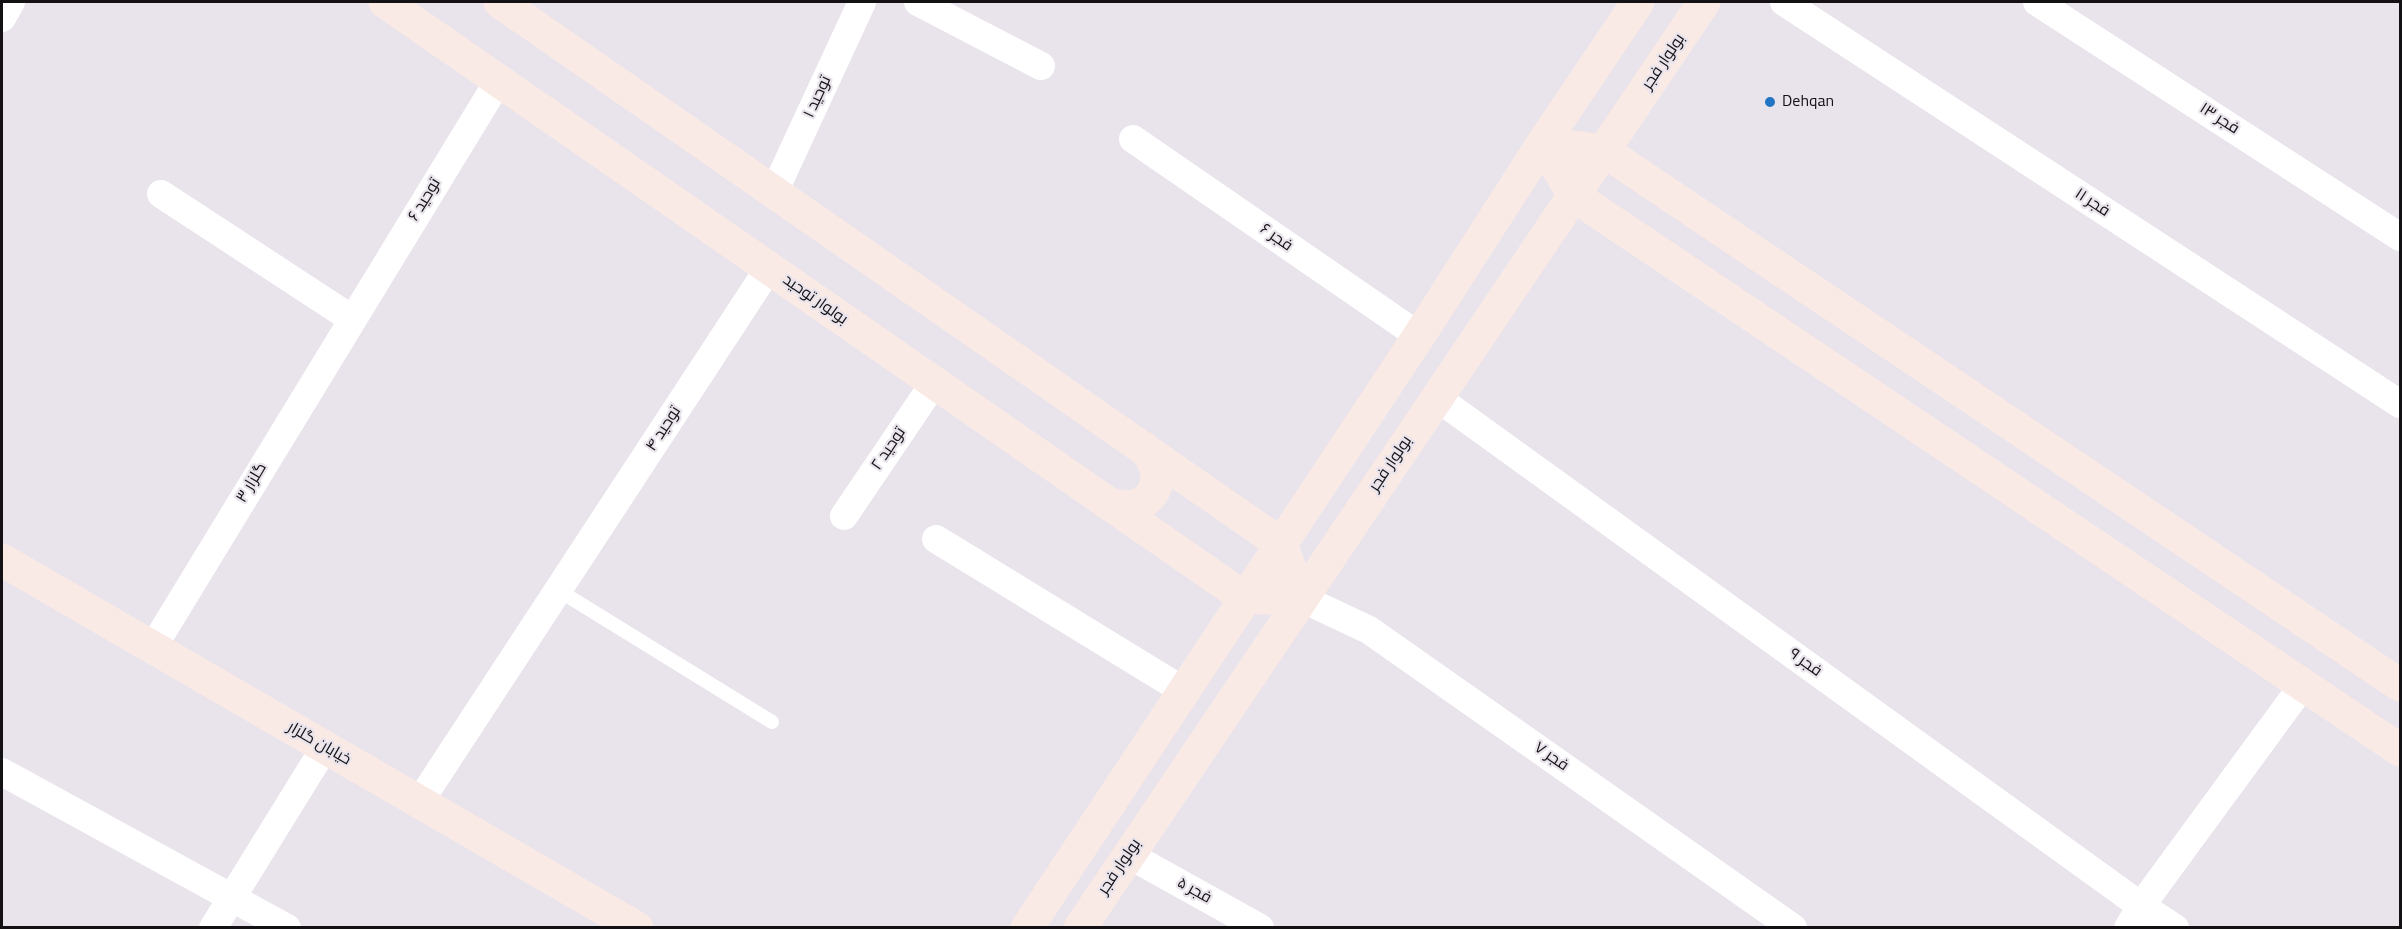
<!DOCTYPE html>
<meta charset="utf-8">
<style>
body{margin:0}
#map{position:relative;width:2402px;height:929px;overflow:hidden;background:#e9e3ec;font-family:"Titillium Web",sans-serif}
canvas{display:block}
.frame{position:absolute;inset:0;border:3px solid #131114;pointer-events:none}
</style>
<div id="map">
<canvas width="2402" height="929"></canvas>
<div class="frame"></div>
</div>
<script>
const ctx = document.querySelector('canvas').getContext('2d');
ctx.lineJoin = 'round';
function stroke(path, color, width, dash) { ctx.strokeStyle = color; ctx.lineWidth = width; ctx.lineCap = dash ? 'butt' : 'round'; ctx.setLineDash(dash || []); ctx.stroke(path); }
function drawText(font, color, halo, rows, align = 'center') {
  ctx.font = font + ' "Titillium Web",Cairo,sans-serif'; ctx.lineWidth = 4.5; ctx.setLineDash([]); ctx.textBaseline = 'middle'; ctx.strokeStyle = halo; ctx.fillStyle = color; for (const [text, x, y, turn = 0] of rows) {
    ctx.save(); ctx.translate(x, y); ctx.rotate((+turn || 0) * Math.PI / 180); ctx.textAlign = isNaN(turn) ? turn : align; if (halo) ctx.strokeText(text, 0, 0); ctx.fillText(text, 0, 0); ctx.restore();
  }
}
stroke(new Path2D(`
 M558 590 772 722`), '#fff', 14);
stroke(new Path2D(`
 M918 2 1041 66
 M1784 2 2400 404
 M2037 2 2400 237
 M2 18 11 2
 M1133 139 1419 336
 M774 192 862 2
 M161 194 352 319
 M1436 397 2141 906 2175 928
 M844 516 934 383
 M936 539 1184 691
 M1301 598 1369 630 1793 928
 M153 647 499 80
 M2 772 287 928
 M420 801 769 268
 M1129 855 1260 928
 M213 928 325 747
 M2128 928 2141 906 2303 685`), '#fff', 28);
stroke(new Path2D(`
 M385 2 1245 598H1301L1281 544 500 2
 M1543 143 1574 196 2400 750
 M1543 143 1604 151 2400 685
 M1106 502C1147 520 1174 481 1144 448
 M2 560 637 928
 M1027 928 1419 336 1543 143 1638 2
 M1080 928 1704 2`), '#faeae5', 33);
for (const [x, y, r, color] of [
 [1770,102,6,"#2175c4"]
]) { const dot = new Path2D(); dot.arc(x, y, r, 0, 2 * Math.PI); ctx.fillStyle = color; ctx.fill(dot); stroke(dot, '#e9e3ec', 2); }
drawText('16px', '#131114', '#e9e3ec', [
 ["بولوار فجر",1664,62,-56],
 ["توحید ۱",818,97,-65],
 ["فجر ۱۳",2219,119,33],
 ["توحید ۶",425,200,-59],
 ["فجر ۱۱",2092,203,33],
 ["فجر ۶",1276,238,35],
 ["بولوار توحید",815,300,35],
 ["توحید ۴",664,429,-57],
 ["توحید ۲",889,449,-56],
 ["بولوار فجر",1391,464,-56],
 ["گلزار ۳",252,483,-59],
 ["فجر ۹",1805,663,36],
 ["خیابان گلزار",319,744,30],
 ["فجر ۷",1551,757,35],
 ["بولوار فجر",1120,867,-56],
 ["فجر ۵",1194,891,29]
]);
drawText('16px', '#131114', '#e9e3ec', [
 ["Dehqan",1782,102]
], 'left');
</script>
